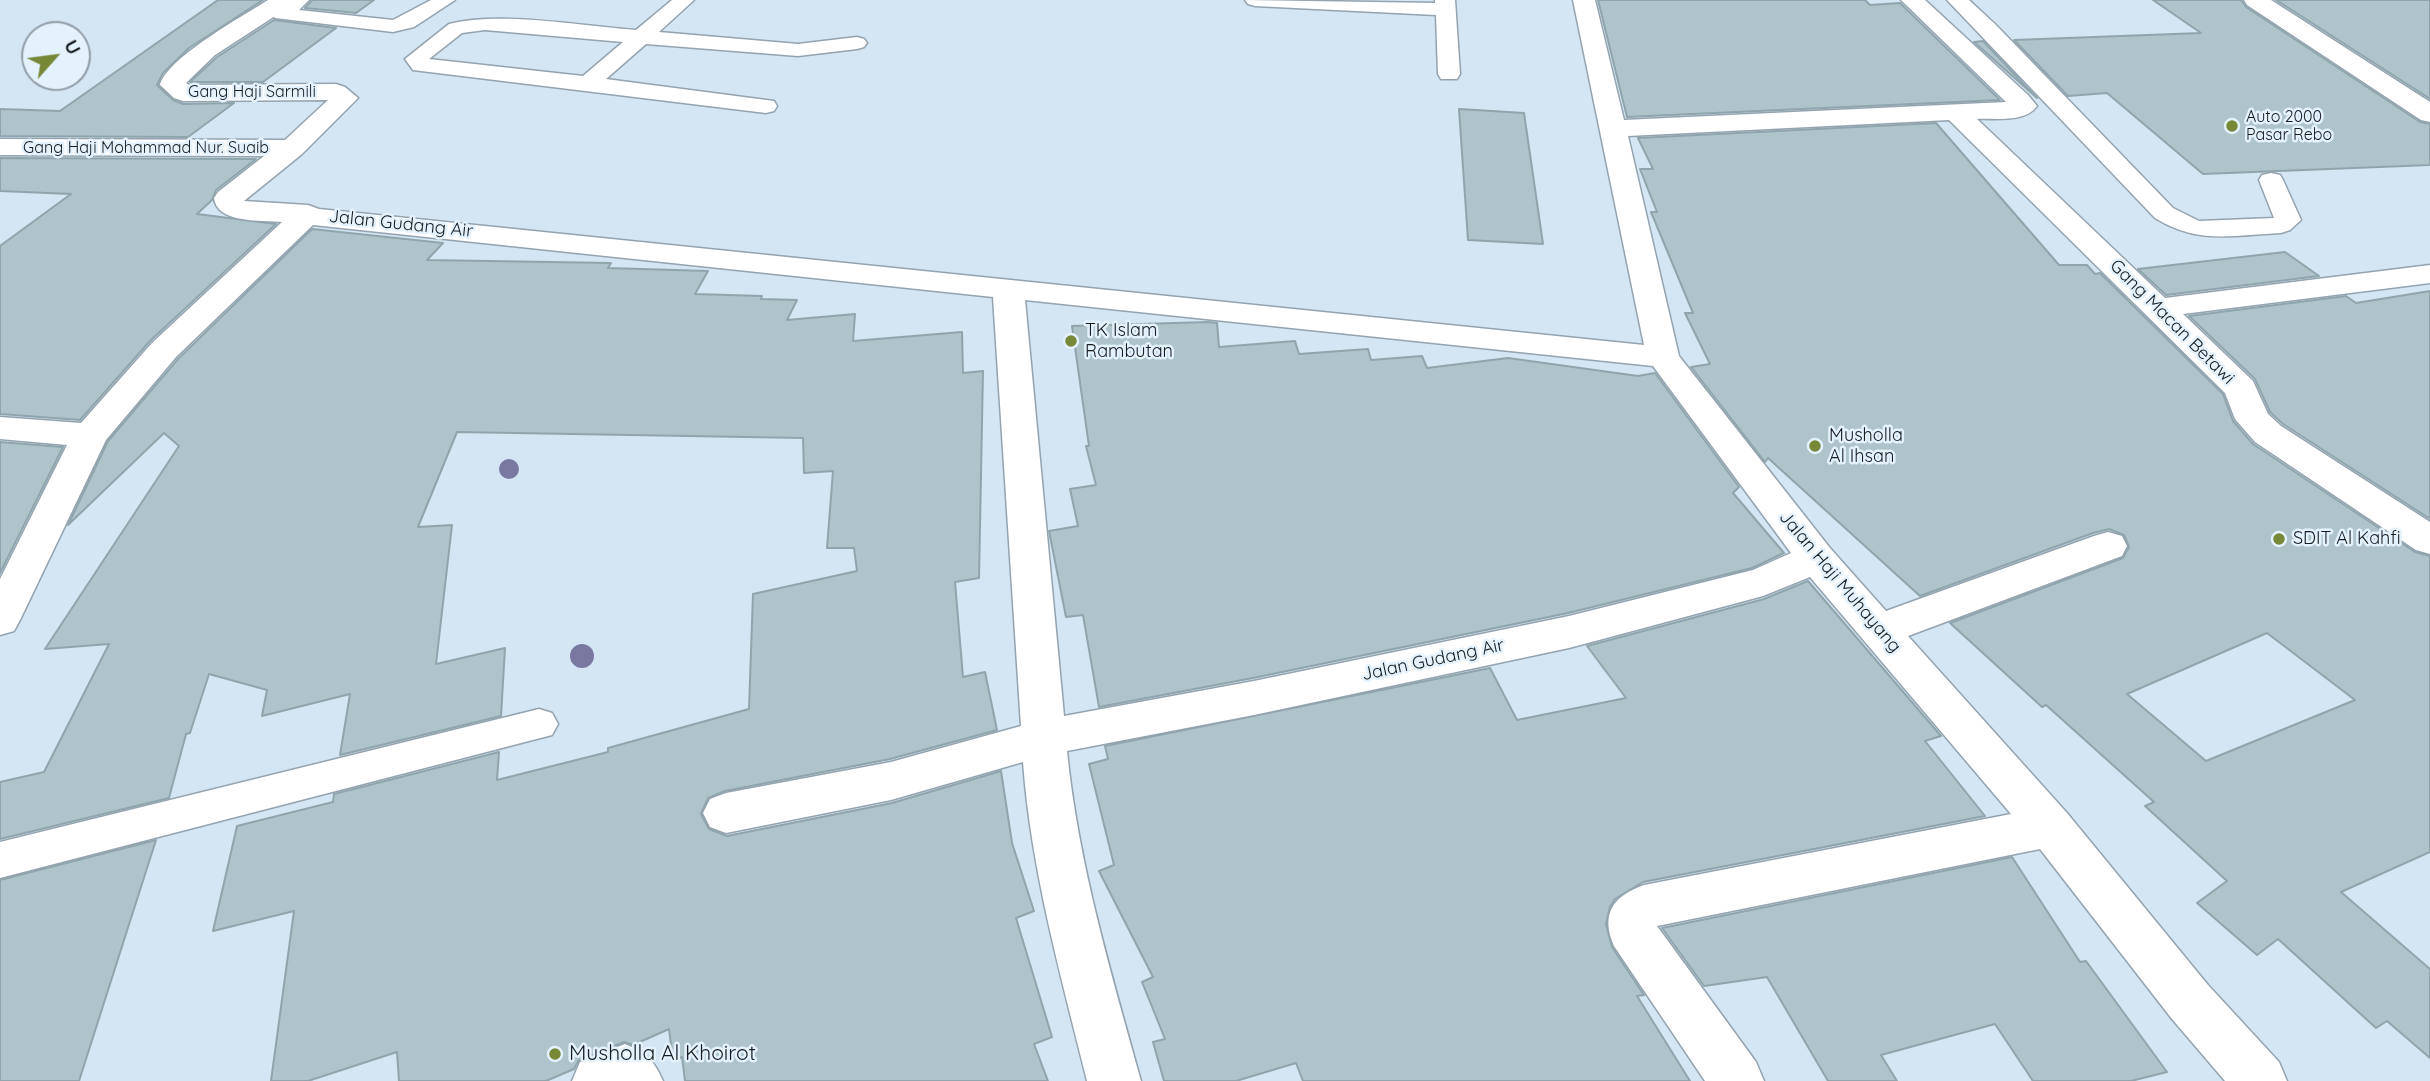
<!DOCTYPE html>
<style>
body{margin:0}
#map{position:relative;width:2430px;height:1081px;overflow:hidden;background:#d4e5f3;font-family:Quicksand,sans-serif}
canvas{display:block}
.north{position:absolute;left:21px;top:21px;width:70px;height:70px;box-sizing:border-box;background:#e4f2fd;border:2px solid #929ca5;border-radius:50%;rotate:62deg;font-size:19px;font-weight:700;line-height:28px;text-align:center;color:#161c20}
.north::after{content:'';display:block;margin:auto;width:24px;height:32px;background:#778837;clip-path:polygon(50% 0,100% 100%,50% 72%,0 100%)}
</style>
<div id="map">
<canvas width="2430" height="1081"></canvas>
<div class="north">U</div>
</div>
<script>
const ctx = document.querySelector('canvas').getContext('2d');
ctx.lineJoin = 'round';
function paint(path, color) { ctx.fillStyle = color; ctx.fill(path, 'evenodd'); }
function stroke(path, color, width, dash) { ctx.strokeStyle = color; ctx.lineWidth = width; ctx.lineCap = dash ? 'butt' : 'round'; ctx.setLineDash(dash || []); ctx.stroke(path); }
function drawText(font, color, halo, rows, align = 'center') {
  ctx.font = font + ' Quicksand,sans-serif'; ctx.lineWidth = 5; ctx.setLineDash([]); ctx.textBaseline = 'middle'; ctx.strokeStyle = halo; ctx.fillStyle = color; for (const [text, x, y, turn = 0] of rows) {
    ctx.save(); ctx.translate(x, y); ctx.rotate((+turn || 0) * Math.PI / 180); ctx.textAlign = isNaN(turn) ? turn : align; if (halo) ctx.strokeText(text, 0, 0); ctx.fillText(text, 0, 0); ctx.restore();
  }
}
const building = new Path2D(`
 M218 0H263L189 48 163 73 157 85 173 100 183 104 234 103 188 137 0 136V109L60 111Z
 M312 0H374L356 13 305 8Z
 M1598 0H1865L1870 5 1900 3 2000 100 1627 117Z
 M2153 0H2241L2246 7 2420 122 2430 124V165L2203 174 2107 93 2068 96 2014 40 2201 33Z
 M2276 0H2430V99Z
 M274 20 336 28 263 82H190L217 57Z
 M1983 41 2037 98 1974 42Z
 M1459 109 1524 113 1543 244 1468 240Z
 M1936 123 2059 265H2087L2095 274 2100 273 2223 394 2233 421 2253 444 2415 552 2430 556V852L2341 892 2430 969V1058L2387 1021 2376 1028 2278 939 2257 955 2197 903 2227 881 2145 806 2154 802 2046 705 2042 707 1950 623 2123 558 2129 547 2124 535 2109 529 2093 533 1920 596 1768 458 1765 462 1691 367 1710 364 1685 313H1693L1651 212H1657L1640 169H1653L1638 138ZM2267 633 2355 700 2206 761 2127 694Z
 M0 158 256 159 216 190 212 200 197 214 276 224 150 341 80 420 0 414V246L71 194 0 191Z
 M312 229 443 243 427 260 611 263 608 268 708 271 695 294 762 296 761 299 797 300 787 320 855 314 853 341 962 332 963 373 983 371 979 578 955 582 963 677 985 672 997 730 890 759 725 791 708 798 701 814 709 829 727 836 892 803 1001 771 1012 843 1034 911 1016 918 1052 1037 1034 1044 1048 1081H685L682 1057 673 1061 669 1029 633 1045 624 1042 579 1060 574 1069 546 1081H399L397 1052 308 1081H271L294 911 213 931 237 826 333 802 334 794 499 752 497 780 608 752V748L749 709 753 594 857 571 854 548H827L833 471 804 473 803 438 457 432 418 527 452 525 436 664 505 648 501 716 340 755 350 694 262 716 267 690 209 674 190 733 186 734 169 798 0 839V782L44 772 109 644 45 649 179 446 164 433 68 525 108 441 178 359Z
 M2285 252 2319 276 2166 295 2138 269Z
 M2430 291V519L2283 424 2270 412 2255 379 2189 316 2346 296 2356 303Z
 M1208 322 1217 323 1219 347 1295 341 1299 354 1368 349 1371 360 1422 356 1427 368 1508 358 1638 376 1655 373 1739 487 1733 493 1784 553 1752 568 1568 613 1253 678 1099 707 1083 615 1066 617 1049 531 1078 526 1070 489 1096 485 1086 446H1089L1072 326Z
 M0 442 63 447 0 573Z
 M1808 581 1941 736 1925 741 1985 816 1643 882 1615 899 1610 907 1606 924 1612 947 1644 995 1637 996 1690 1081H1303L1296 1063 1236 1081H1164L1153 1042 1165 1039 1142 982 1153 977 1099 871 1114 865 1089 764 1108 759 1105 746 1490 668 1517 720 1626 698 1587 646 1764 599Z
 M156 840 79 1081H0V880Z
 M2012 857 2080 962 2086 961 2167 1072 2131 1081H2033L1995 1024 1881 1055 1897 1081H1828L1767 977 1704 986 1662 928Z`);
paint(building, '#aec4ca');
stroke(building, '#8fa5ab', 2);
const service = new Path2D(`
 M287 0H309L299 10 393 20 431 0H455L414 27 393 32 275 18 272 14Z
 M672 0H694L659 32 798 44 857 37 864 39 867 43 864 47 857 49 798 56 646 44 606 79 774 101 777 106 774 111 766 113 421 71 413 70 405 59 449 24C500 11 582 26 636 30ZM485 30 623 42 583 76 429 59 462 33Z
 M1245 0 1435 3V0H1455L1460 74 1457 79H1441L1438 74 1436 15 1255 6 1248 4Z
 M1947 0H1969L1996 25 2173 208 2199 221 2274 218 2259 180 2262 175 2271 173 2280 175 2283 180 2301 220 2290 230 2281 233C2233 235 2198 245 2155 218Z
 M539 709 552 713 558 724 552 735 0 878V842Z`);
const minor = new Path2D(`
 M268 0H295L292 5 215 55 186 83 189 85 336 84 345 87 358 98 302 154 244 201 308 205 319 209 1644 345 1573 0H1595L1624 120 2006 102 1901 0H1925L2028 95 2037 106C2025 123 1996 118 1977 119L2165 298 2430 265V283L2183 314 2253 381 2268 414 2281 426 2430 522V554L2416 550 2255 442 2235 419 2225 393 1949 120 1628 136 1679 356 1830 548 1886 611 2094 536 2108 532 2122 536 2127 546 2122 556 1908 636 2067 813 2208 985 2279 1062 2287 1081H2225L2172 1019 2040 849 1657 926 1756 1062 1764 1081H1705L1614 946C1600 914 1613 896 1644 885L2011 814 1810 577 1763 596 1569 648 1254 715 1067 751C1078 863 1111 973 1141 1081H1087C1061 976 1031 870 1023 762L891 800 726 833 710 827 703 813 710 799 726 793 891 762 1021 726 993 297 313 225 176 357 106 440 20 620 14 631 0 635V579L67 445 0 439V417L81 423 152 343 282 222C262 220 217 224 214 198L218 192 264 156 0 155V139L285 140 328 100 183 101 174 98 160 85C167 58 243 16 268 0ZM1025 300 1653 366 1791 553 1753 570 1569 616 1254 681 1064 716Z
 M2244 0H2271L2430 102V122L2421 120 2247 5Z
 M625 1044C646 1053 654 1060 663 1081H572L580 1062Z`);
stroke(service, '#93a3af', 3);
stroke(minor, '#93a3af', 3);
paint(service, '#fff');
paint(minor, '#fff');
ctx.fillStyle = '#7978a1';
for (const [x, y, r] of [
 [509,469,10],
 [582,656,12]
]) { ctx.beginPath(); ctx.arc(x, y, r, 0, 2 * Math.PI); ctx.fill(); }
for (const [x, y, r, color] of [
 [2232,126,7,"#778837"],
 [1071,341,7,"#778837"],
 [1815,446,7,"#778837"],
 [2279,539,7,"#778837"],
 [555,1054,7,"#778837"]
]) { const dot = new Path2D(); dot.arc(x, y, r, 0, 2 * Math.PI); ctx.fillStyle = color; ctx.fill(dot); stroke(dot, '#e4f2fd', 2.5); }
drawText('16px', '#161c20', '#e4f2fd', [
 ["Gang Haji Sarmili",252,92],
 ["Gang Haji Mohammad Nur. Suaib",146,148]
]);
drawText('16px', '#161c20', '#e4f2fd', [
 ["Auto 2000",2246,117],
 ["Pasar Rebo",2246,135]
], 'left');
drawText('18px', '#161c20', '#e4f2fd', [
 ["Jalan Gudang Air",401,224,6],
 ["Gang Macan Betawi",2172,322,45],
 ["Jalan Haji Muhayang",1840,582,50],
 ["Jalan Gudang Air",1433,660,-12]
]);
drawText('18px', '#161c20', '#e4f2fd', [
 ["TK Islam",1085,331],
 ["Rambutan",1085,352],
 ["Musholla",1829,436],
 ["Al Ihsan",1829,457],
 ["SDIT Al Kahfi",2293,539]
], 'left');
drawText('21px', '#161c20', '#e4f2fd', [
 ["Musholla Al Khoirot",569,1054]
], 'left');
</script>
